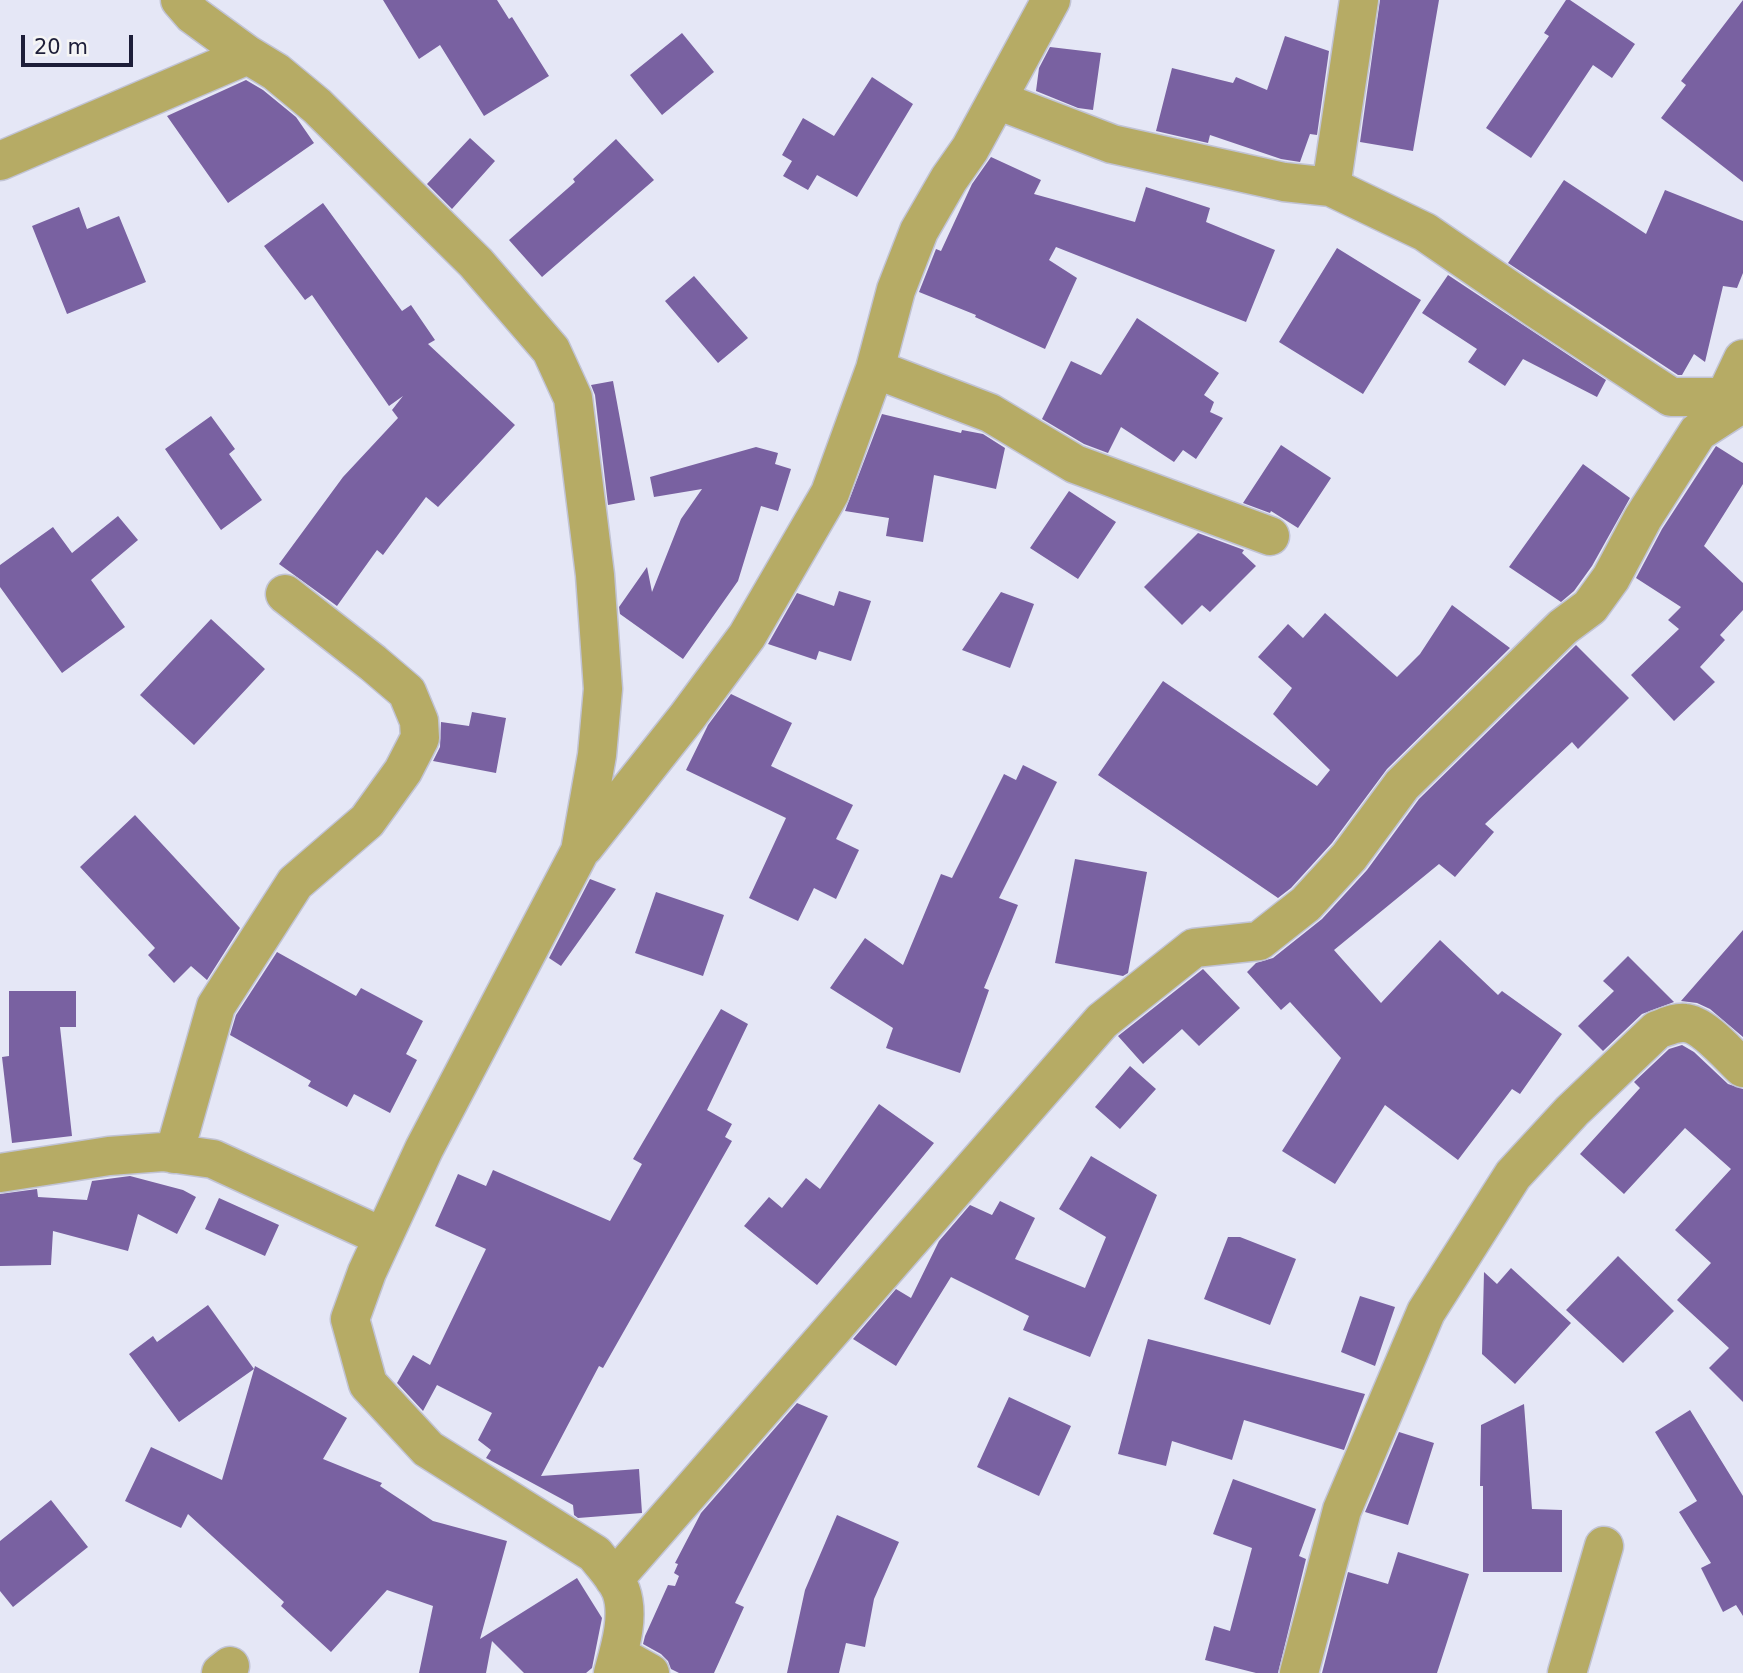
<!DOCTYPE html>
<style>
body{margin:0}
#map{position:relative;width:1743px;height:1673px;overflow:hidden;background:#e5e7f6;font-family:"DejaVu Sans",sans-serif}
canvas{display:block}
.scale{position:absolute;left:21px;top:35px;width:112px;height:32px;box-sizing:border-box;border:4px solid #1d1e39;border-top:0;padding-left:9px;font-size:21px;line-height:24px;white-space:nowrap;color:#1d1e39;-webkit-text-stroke:5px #f5f5f5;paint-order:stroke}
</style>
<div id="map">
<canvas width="1743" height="1673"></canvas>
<div class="scale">20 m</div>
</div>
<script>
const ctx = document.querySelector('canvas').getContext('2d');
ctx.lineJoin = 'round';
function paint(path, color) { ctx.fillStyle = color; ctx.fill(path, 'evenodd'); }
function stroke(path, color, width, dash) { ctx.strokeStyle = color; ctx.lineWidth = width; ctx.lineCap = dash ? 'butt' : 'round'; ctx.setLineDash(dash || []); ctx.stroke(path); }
paint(new Path2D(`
 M383 0H497L509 19 512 17 549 76 484 116 440 45 419 59Z
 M1380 0H1439L1413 151 1360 142Z
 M1566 0H1570L1635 44 1612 78 1593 65 1531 158 1486 128 1549 36 1544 33Z
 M1743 0V182L1661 118 1686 85 1681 81Z
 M682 33 714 72 662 115 630 75Z
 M1285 36 1329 51 1317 135 1310 134 1300 162 1281 159 1210 135 1208 143 1156 131 1172 68 1233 83 1236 77 1267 90Z
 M1050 47 1101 53 1093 110 1078 108 1036 91 1039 68Z
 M872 77 913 104 857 197 817 175 808 190 783 176 792 161 782 155 803 118 834 136Z
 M246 80 263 90 296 117 314 143 228 203 167 116Z
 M470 138 495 161 452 209 427 184Z
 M616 139 654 180 542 277 509 240 575 182 573 179Z
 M991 157 1041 180 1034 194 1135 222 1146 187 1210 208 1206 222 1275 250 1246 322 1056 247 1049 260 1077 278 1045 349 975 317 976 315 919 292 936 249 941 251 972 184Z
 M1564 180 1646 234 1665 190 1743 221V273L1737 288 1723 286 1705 362 1694 354 1682 375H1678L1508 263Z
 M323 203 402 311 411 305 435 340 428 344 515 425 438 507 426 497 383 555 377 550 337 606 279 564 343 477 398 418 392 410 403 396 389 406 312 295 305 300 264 246Z
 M79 207 87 229 119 216 146 282 67 314 32 226Z
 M1337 248 1421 300 1363 394 1279 342Z
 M1448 275 1606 380 1597 397 1523 359 1505 386 1468 362 1477 349 1422 313Z
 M694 276 748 338 718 363 665 301Z
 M1137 318 1219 373 1204 395 1214 402 1210 412 1223 418 1196 459 1183 450 1174 462 1121 427 1108 453 1084 444 1042 419 1071 361 1101 375Z
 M613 381 635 500 608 505 595 395 591 385Z
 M882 414 961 433 962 430 983 434 1005 448 996 489 934 475 923 542 886 536 889 518 845 511Z
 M211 416 235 449 229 454 262 500 221 530 165 449Z
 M1281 445 1331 478 1298 528 1271 511 1270 513 1243 503Z
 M1716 446 1743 463V484L1704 546 1743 583V610L1720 635 1725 640 1700 667 1715 682 1674 721 1631 675 1679 629 1668 620 1681 607 1636 578 1662 529Z
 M756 447 778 453 775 464 791 469 778 511 761 506 738 581 683 659 620 614 619 607 647 567 652 592 681 519 702 489 654 497 650 477Z
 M1583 464 1630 498 1592 566 1574 591 1561 602 1509 567Z
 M1069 491 1116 522 1078 579 1030 548Z
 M118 516 138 540 91 580 125 627 62 673 0 587V565L53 527 72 553Z
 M1198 533 1244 550 1242 553 1256 566 1210 612 1202 605 1182 625 1144 587Z
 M839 591 871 601 851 661 819 651 816 660 768 644 797 593 834 606Z
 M1001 592 1034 604 1010 668 962 650Z
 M1452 605 1510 648 1387 769 1332 843 1291 888 1278 898 1098 775 1163 681 1317 786 1330 770 1273 714 1292 688 1258 657 1288 624 1303 638 1325 613 1397 677 1420 654Z
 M211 619 265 669 194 745 140 695Z
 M1576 645 1629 698 1578 749 1572 742 1485 824 1494 832 1455 877 1439 864 1334 950 1381 1003 1440 940 1498 995 1502 991 1562 1034 1520 1094 1512 1089 1458 1160 1385 1105 1335 1184 1282 1151 1341 1058 1290 1002 1281 1010 1247 972 1256 963 1273 958 1322 919 1367 870 1419 799Z
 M731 694 792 723 771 766 853 805 836 839 859 850 836 899 814 888 798 921 749 898 786 818 686 770 708 725Z
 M472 712 506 718 496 773 433 761 440 747 441 722 469 726Z
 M1023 765 1057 782 999 898 1018 905 984 988 989 990 960 1073 886 1048 893 1028 830 988 865 938 903 965 941 874 952 878 1004 774 1016 780Z
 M135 815 240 928 207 980 191 966 174 983 148 955 155 948 80 867Z
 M1075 859 1147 872 1128 973 1123 976 1055 963Z
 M590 879 616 889 561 966 549 958Z
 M656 892 724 915 703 976 635 953Z
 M1743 930V1037L1710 1009 1697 1003 1681 1001Z
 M277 952 356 996 361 988 423 1021 406 1054 417 1060 390 1113 354 1094 347 1107 308 1086 311 1081 230 1035 236 1015Z
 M1628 956 1674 1002 1642 1014 1603 1051 1578 1026 1614 991 1603 981Z
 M1203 969 1240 1008 1199 1046 1182 1029 1143 1064 1118 1036Z
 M9 991H76V1027H60L72 1136 12 1143 2 1057 9 1056Z
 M721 1009 748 1024 707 1110 732 1124 725 1137 732 1141 603 1368 599 1366 541 1476 639 1469 642 1513 578 1518 574 1515 573 1505 486 1458 491 1450 478 1440 492 1413 437 1385 423 1411 397 1383 413 1355 430 1365 486 1249 435 1226 458 1174 486 1186 493 1170 610 1221 642 1164 633 1159Z
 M1682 1045 1694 1052 1728 1084 1743 1089V1402L1709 1368 1729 1348 1677 1300 1711 1263 1675 1230 1731 1169 1685 1128 1624 1194 1580 1154 1640 1088 1634 1082 1669 1049Z
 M1130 1066 1156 1089 1120 1129 1095 1107Z
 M879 1104 934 1143 817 1285 744 1226 769 1197 782 1208 806 1178 820 1189Z
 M1091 1156 1157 1195 1090 1357 1023 1330 1029 1316 951 1277 896 1366 853 1339 896 1289 911 1298 939 1241 970 1205 992 1215 1000 1201 1035 1218 1015 1259 1085 1288 1106 1237 1059 1209Z
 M130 1176 183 1190 196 1197 177 1234 138 1214 128 1251 53 1231 51 1265 0 1266V1194L37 1189 38 1197 87 1200 92 1181Z
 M219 1198 279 1225 265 1256 205 1229Z
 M1228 1237H1240L1296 1259 1270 1325 1204 1299Z
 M1618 1256 1674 1311 1623 1363 1566 1310Z
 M1511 1268 1571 1323 1515 1384 1482 1354 1484 1272 1497 1284Z
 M1360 1296 1395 1307 1375 1366 1341 1352Z
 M208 1305 254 1369 179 1422 129 1354 153 1336 157 1342Z
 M1148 1339 1365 1394 1344 1450 1244 1420 1232 1460 1172 1441 1166 1466 1118 1454Z
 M255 1366 347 1418 323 1459 382 1483 380 1486 433 1521 507 1541 480 1639 577 1578 602 1618 592 1668 586 1673H524L492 1641 486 1673H419L433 1606 387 1590 331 1652 281 1606 284 1602 188 1514 181 1528 125 1501 151 1447 222 1480Z
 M1009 1397 1071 1426 1039 1496 977 1467Z
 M797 1403 828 1416 735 1603 744 1607 714 1673H679L671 1669 668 1661 661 1654 643 1644 645 1636 668 1585 675 1586 679 1576 674 1573 678 1564 675 1563 701 1513Z
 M1524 1404 1532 1509 1562 1510V1572H1483V1486H1480L1481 1425Z
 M1690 1410 1743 1496V1616L1736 1605 1723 1612 1701 1568 1711 1563 1679 1512 1697 1501 1655 1432Z
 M1399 1432 1434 1443 1408 1525 1365 1512Z
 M1233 1479 1316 1509 1299 1556 1306 1559 1278 1673H1256L1205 1660 1214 1626 1230 1631 1252 1548 1213 1534Z
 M51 1500 88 1547 13 1607 0 1591V1541Z
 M837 1515 899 1542 874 1599 865 1647 846 1643 839 1673H787L805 1590Z
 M1398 1552 1469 1574 1437 1673H1322L1348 1572 1388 1584Z`), '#7961a1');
const minor = new Path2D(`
 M180 0 193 15 248 55 276 72 317 106 476 263 551 350 573 398 595 575 603 689 597 755 580 851 424 1149 367 1272 350 1319 368 1384 428 1449 595 1554C604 1566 616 1578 621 1591 630 1616 620 1648 613 1673
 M997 100 1112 144 1284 182 1331 187 1425 232 1537 309 1671 397H1725L1743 403
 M0 161 248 55
 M1331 187 1359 0
 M875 369 990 413 1075 464 1270 536
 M1725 397 1743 359
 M584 847 687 717 747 636 830 493 875 369 896 290 919 231 949 179 970 149 1051 0
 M174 1154 216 1006 295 883 367 821 403 771 420 738 419 721 407 692 373 663 285 594
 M0 1173 109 1156 163 1152 213 1159 383 1237
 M614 1579 1102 1021 1194 948 1259 941 1306 904 1349 857 1402 785 1563 627 1590 607 1611 578 1643 518 1698 432 1743 403
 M618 1655 650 1673
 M221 1673 230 1666
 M1299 1673 1342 1510 1426 1312 1513 1175 1572 1111 1657 1030C1666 1027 1675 1022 1685 1023 1703 1024 1730 1056 1743 1068
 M1567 1673 1604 1546`);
stroke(minor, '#c1c3d4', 41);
stroke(minor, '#b6ab65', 38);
</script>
